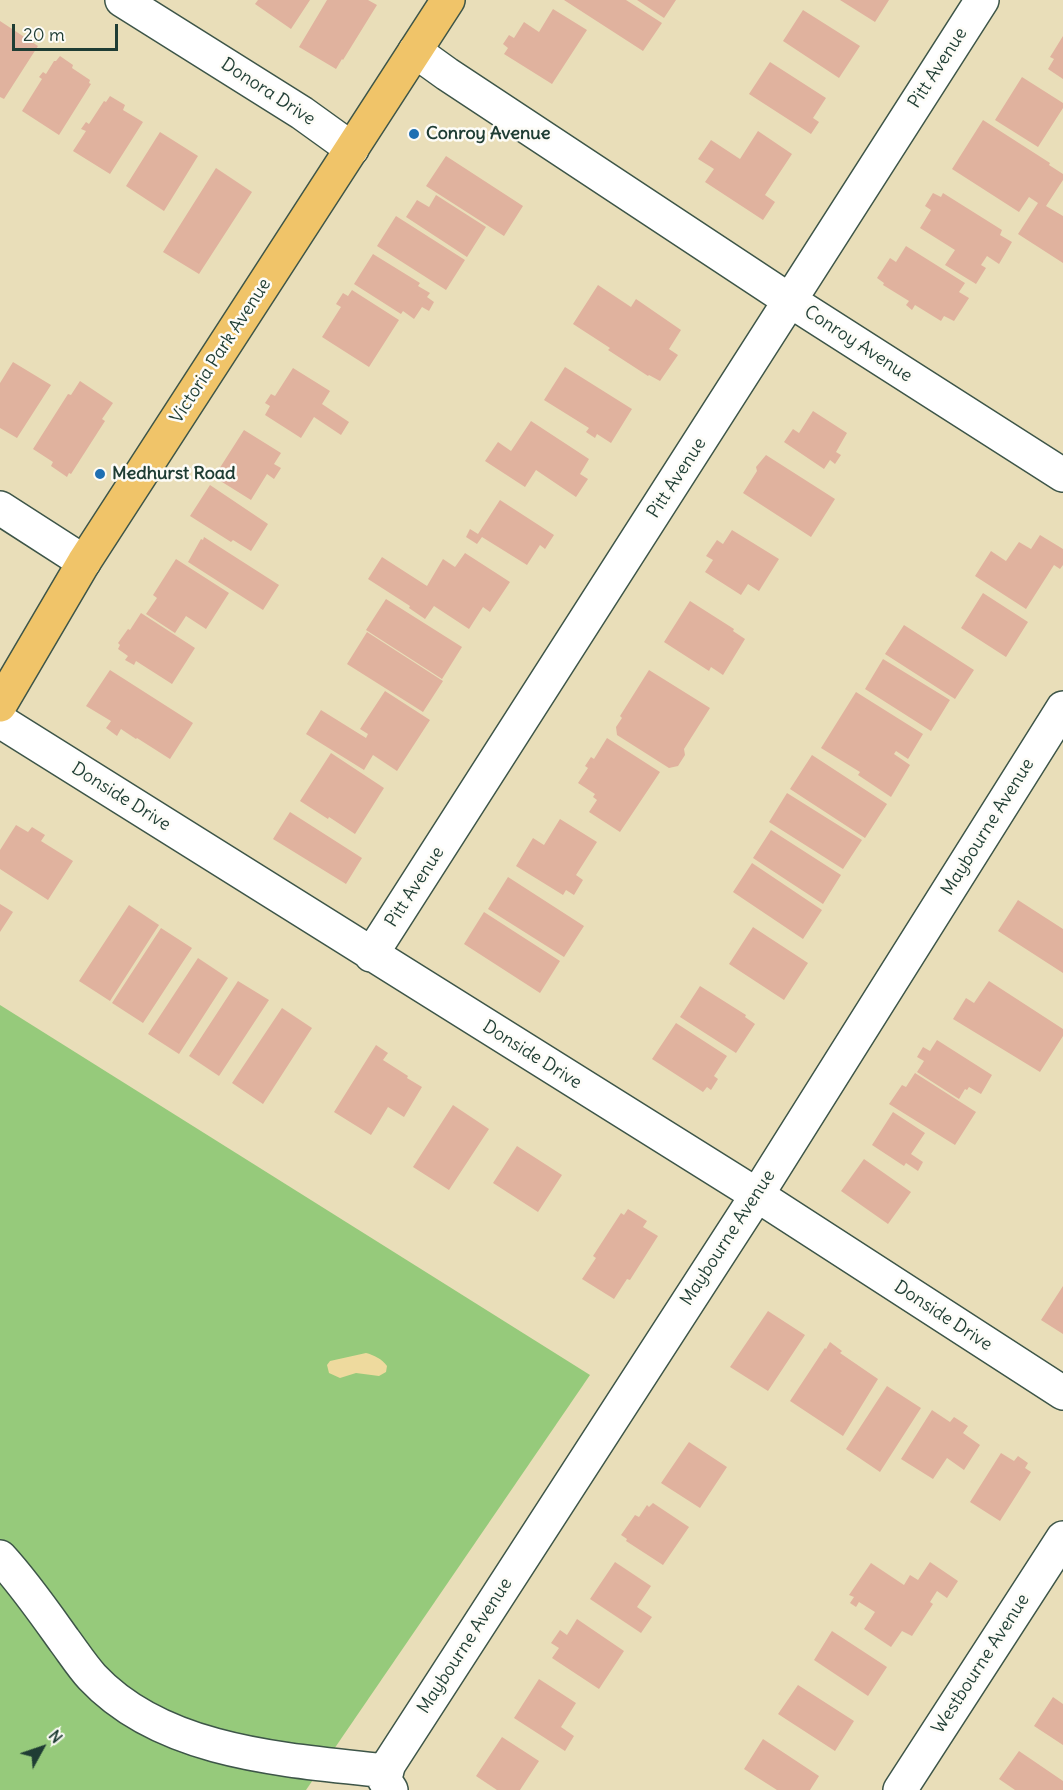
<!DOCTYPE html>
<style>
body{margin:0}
#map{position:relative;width:1063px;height:1790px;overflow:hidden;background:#e9deb9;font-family:Delius,sans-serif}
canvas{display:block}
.north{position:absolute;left:12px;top:1718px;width:60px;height:60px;-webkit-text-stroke:4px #fdfcf7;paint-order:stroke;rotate:50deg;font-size:16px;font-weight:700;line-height:24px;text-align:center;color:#1f3d34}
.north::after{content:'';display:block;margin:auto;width:21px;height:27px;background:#1f3d34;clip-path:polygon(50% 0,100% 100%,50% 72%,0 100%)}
.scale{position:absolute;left:12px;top:24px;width:106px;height:27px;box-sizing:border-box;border:3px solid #1f3d34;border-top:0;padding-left:8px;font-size:18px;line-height:21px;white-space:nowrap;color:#1f3d34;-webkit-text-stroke:4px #fdfcf7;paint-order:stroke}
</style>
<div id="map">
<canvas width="1063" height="1790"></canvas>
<div class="north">N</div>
<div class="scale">20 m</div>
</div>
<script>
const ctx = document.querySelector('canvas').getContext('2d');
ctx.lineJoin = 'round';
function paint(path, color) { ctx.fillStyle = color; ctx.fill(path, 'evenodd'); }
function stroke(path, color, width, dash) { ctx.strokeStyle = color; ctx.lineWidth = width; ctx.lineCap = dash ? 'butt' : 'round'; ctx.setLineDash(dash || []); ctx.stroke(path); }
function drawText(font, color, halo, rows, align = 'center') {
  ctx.font = font + ' Delius,sans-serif'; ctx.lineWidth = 5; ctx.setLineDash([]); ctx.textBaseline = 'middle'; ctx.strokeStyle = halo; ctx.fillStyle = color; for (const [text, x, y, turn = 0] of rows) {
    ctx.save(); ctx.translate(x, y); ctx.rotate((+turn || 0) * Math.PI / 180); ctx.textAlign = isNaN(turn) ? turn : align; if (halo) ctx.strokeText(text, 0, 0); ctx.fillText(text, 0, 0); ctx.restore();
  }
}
paint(new Path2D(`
 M0 1005 590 1375 306 1790H0Z`), '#96ca7b');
paint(new Path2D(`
 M366 1353C374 1355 382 1359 387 1366L386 1372 379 1376 356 1373 340 1378 329 1373 327 1365 330 1361Z`), '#eeda9e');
paint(new Path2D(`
 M258 0H310L291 29 255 4Z
 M327 0H368L377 5 343 60 342 59 336 69 299 47Z
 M564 0H626L662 23 643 51Z
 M637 0H676L664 18Z
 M840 0H889L875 22Z
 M553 9 587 30 552 84 504 54 508 48 503 44 509 35 514 38 524 22 539 32Z
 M803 10 860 46 839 78 783 41Z
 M0 21 38 46 4 99 0 97Z
 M1063 36V79L1048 69 1054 59 1050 57Z
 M60 56 73 65 72 68 90 80 89 83 91 84 59 135 22 111 42 79 39 77 43 72 46 74 54 61H56Z
 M770 62 826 98 813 118 819 122 811 134 749 94Z
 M1022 77 1063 103V108L1038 147 995 120Z
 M110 96 125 105 123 110 143 122 110 174 73 151 86 131 81 129 86 122 89 124 104 101 106 102Z
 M983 120 1050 163 1049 165 1063 174V180L1046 206 1063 216V263L1018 234 1038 203 1029 197 1019 212 952 169Z
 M758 131 792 154 765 195 775 202 763 220 705 182 714 169 698 159 711 140 740 159Z
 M160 132 198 156 164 211 126 186Z
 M446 156 523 206 504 236 426 186Z
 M216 168 252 192 199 274 163 252Z
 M933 193 941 197 943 193 1002 230 1000 235 1012 242 999 264 987 256 981 265 986 268 976 284 945 265 955 250 920 228 931 210 925 206Z
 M436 195 486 227 467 257 406 217 417 200 429 207Z
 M396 216 465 260 446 290 377 246Z
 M906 246 965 283 959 292 969 298 954 321 944 316 941 321 915 305 912 310 906 305 909 301 883 285 884 283 877 278 890 258 896 262Z
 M373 254 420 283 418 286 430 293 427 297 434 302 429 311 422 307 414 319 403 311 401 314 354 284Z
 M598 285 631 307 636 299 681 330 669 349 678 355 660 381 649 375 648 376 608 350 610 348 573 324Z
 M352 290 399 320 369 367 322 337 341 307 336 304 343 293 348 296Z
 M13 362 51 385 17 438 0 428V383Z
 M565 367 632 409 611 443 597 434 595 438 586 432 589 428 544 400Z
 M293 368 330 391 322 404 349 422 341 435 314 417 301 438 265 415 270 406 265 403 271 394 275 396Z
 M80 381 113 403 102 419 105 421 71 474 69 473 67 477 51 466 53 462 33 449 68 394 71 395Z
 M813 411 847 433 836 452 841 455 835 464 830 460 824 469 784 442 793 429 799 433Z
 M531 421 589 459 580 474 588 479 576 497 536 470 525 487 485 461 498 442 511 451Z
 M244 430 281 453 274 464 281 468 274 479 267 474 251 500 214 477Z
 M766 455 835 499 811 537 743 493 757 471 756 467Z
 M210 485 268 524 251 551 233 540 231 542 190 516Z
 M500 500 554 535 545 549 540 545 527 565 482 537 477 544 466 537 470 529 478 534Z
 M732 530 779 559 759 591 748 584 741 595 705 572 713 560 706 556 717 540 723 544Z
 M1040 535 1063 549V565L1060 569 1054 565 1026 609 975 576 991 551 1006 561 1019 542 1031 549Z
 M204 537 279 585 263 610 188 562 201 539 203 540Z
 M465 553 510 582 490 612 483 607 469 629 434 606 425 619 409 608 410 606 368 579 382 557 427 586 443 559 455 567Z
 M176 559 229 593 206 629 186 616 175 633 146 614 157 598 153 595Z
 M983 593 1028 622 1006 657 961 628Z
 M386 599 462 647 442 679 366 630Z
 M690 601 734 629 733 631 745 639 723 675 711 667 709 671 664 642Z
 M141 613 195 648 172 684 136 661 134 665 125 660 128 656 118 649 120 645 118 643 128 629 130 630Z
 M904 625 974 670 955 699 885 654Z
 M367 632 443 681 423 712 347 664Z
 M883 659 950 700 931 731 865 689Z
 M110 670 193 723 170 759 137 738 136 739 121 729 117 736 106 728 111 721 86 706Z
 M649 670 710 708 684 749 685 755 678 766 669 768 617 735 616 727 622 718 620 716Z
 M385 691 430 720 397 771 373 755 364 770 306 734 321 710 366 738 368 734 360 729Z
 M856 692 923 734 908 759 896 751 894 754 910 765 891 797 858 775 860 772 821 748Z
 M607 738 660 772 620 832 589 812 597 800 593 797 595 794 578 783 588 768 585 766 591 757 594 759Z
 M331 753 384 788 355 834 329 817 328 819 300 801Z
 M812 755 887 804 865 838 790 789Z
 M787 793 862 840 843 869 769 822Z
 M290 812 362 858 346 884 273 839Z
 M560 819 597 842 576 875 583 880 574 895 566 890 563 895 516 866 533 838 544 845Z
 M16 825 28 832 32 827 45 835 41 841 73 861 48 900 0 869V850Z
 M771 830 841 875 823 904 753 858Z
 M752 863 822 910 803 939 733 892Z
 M508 877 584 926 564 957 488 909Z
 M1018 900 1063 929V973L998 931Z
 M0 904 13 912 0 932Z
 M129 905 159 925 110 1001 79 981Z
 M484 912 560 961 540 993 464 944Z
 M753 927 808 963 784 1000 729 964Z
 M161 928 192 948 143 1023 112 1003Z
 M198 958 228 978 179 1054 148 1034Z
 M238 981 269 1000 219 1076 189 1056Z
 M989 981 1063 1029V1036L1040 1072 953 1019 966 998 974 1003Z
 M700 986 746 1015 745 1017 755 1024 736 1053 680 1017Z
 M282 1008 312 1028 263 1104 232 1083Z
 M676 1023 727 1056 714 1076 718 1079 711 1090 707 1087 703 1092 652 1059Z
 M937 1040 992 1075 981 1094 969 1087 967 1090 965 1089 959 1099 917 1072 924 1061 917 1057 923 1047 930 1051Z
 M376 1045 388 1053 383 1060 408 1076 407 1078 422 1087 404 1117 388 1107 371 1135 334 1112Z
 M915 1073 976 1112 955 1145 889 1104 902 1085 906 1087Z
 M453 1105 489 1129 449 1190 413 1167Z
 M893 1112 925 1133 911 1154 923 1162 918 1171 906 1163 904 1166 872 1145Z
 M517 1146 562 1175 538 1212 493 1183Z
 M864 1159 911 1192 888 1224 841 1191Z
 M628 1209 647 1221 643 1227 658 1236 630 1280 627 1279 614 1299 582 1279 596 1258 593 1256 621 1213 624 1215Z
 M1063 1286V1334L1041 1320Z
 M768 1311 805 1335 768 1391 730 1367Z
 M830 1342 842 1351 840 1353 878 1379 843 1436 790 1401 825 1348 826 1349Z
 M887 1386 921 1408 880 1472 846 1449Z
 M932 1410 950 1422 954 1417 968 1426 963 1433 980 1445 964 1470 947 1458 933 1479 901 1459Z
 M689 1442 727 1467 700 1508 661 1483Z
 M1001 1453 1014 1461 1018 1456 1028 1463 1025 1468 1031 1472 1000 1521 970 1502Z
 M653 1503 689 1527 663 1565 626 1541 627 1539 621 1535 635 1515 639 1517 647 1505 649 1507Z
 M615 1562 651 1586 637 1607 652 1617 641 1633 590 1599Z
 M930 1562 958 1581 947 1598 937 1591 930 1602 933 1604 912 1636 902 1631 891 1647 864 1629 875 1612 859 1602 856 1607 850 1603 854 1597 849 1595 871 1563 904 1585 910 1575 918 1580Z
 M577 1619 624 1651 599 1689 552 1658 559 1648 551 1643 560 1630 567 1635Z
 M832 1631 887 1667 868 1696 814 1660Z
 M539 1679 576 1703 561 1727 574 1736 565 1751 514 1718Z
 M798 1685 854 1721 835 1751 778 1714Z
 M1053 1697 1063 1704V1745L1034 1726Z
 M502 1737 539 1761 520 1790H497L476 1776Z
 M763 1739 819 1776 810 1790H777L744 1769Z
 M1019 1751 1063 1781V1790H1015L999 1779Z`), '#e0b29e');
const minor = new Path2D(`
 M122 0 302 113 352 149
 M415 51 447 74 789 300 1063 475
 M0 508 84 562
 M0 721 757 1195 1063 1393
 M371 955 982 0
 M0 1557C24 1583 44 1612 64 1640 73 1652 82 1666 92 1677 164 1754 288 1760 387 1771
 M391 1790 384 1779 389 1764 757 1195 1063 708
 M900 1790 1063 1538`);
const major = new Path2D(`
 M0 705 84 562 448 0`);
stroke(minor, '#3d5548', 36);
stroke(major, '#3d5548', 36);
stroke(minor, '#fff', 33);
stroke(major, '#f0c469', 33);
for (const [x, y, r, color] of [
 [414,134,6,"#1f6fb2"],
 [100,474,6,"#1f6fb2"]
]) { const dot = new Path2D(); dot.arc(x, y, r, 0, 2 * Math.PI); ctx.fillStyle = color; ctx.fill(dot); stroke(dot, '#fdfcf7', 2); }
drawText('18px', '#1f3d34', '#fdfcf7', [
 ["Pitt Avenue",938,68,-57],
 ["Donora Drive",268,92,33],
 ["Conroy Avenue",858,344,33],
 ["Victoria Park Avenue",221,351,-57],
 ["Pitt Avenue",677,478,-57],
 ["Donside Drive",121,797,32],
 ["Maybourne Avenue",988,827,-58],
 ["Pitt Avenue",415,887,-57],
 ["Donside Drive",532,1055,32],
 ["Maybourne Avenue",728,1238,-57],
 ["Donside Drive",943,1316,33],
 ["Maybourne Avenue",465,1646,-57],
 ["Westbourne Avenue",981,1664,-57]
]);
drawText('bold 18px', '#1f3d34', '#fdfcf7', [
 ["Conroy Avenue",426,134],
 ["Medhurst Road",112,474]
], 'left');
</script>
